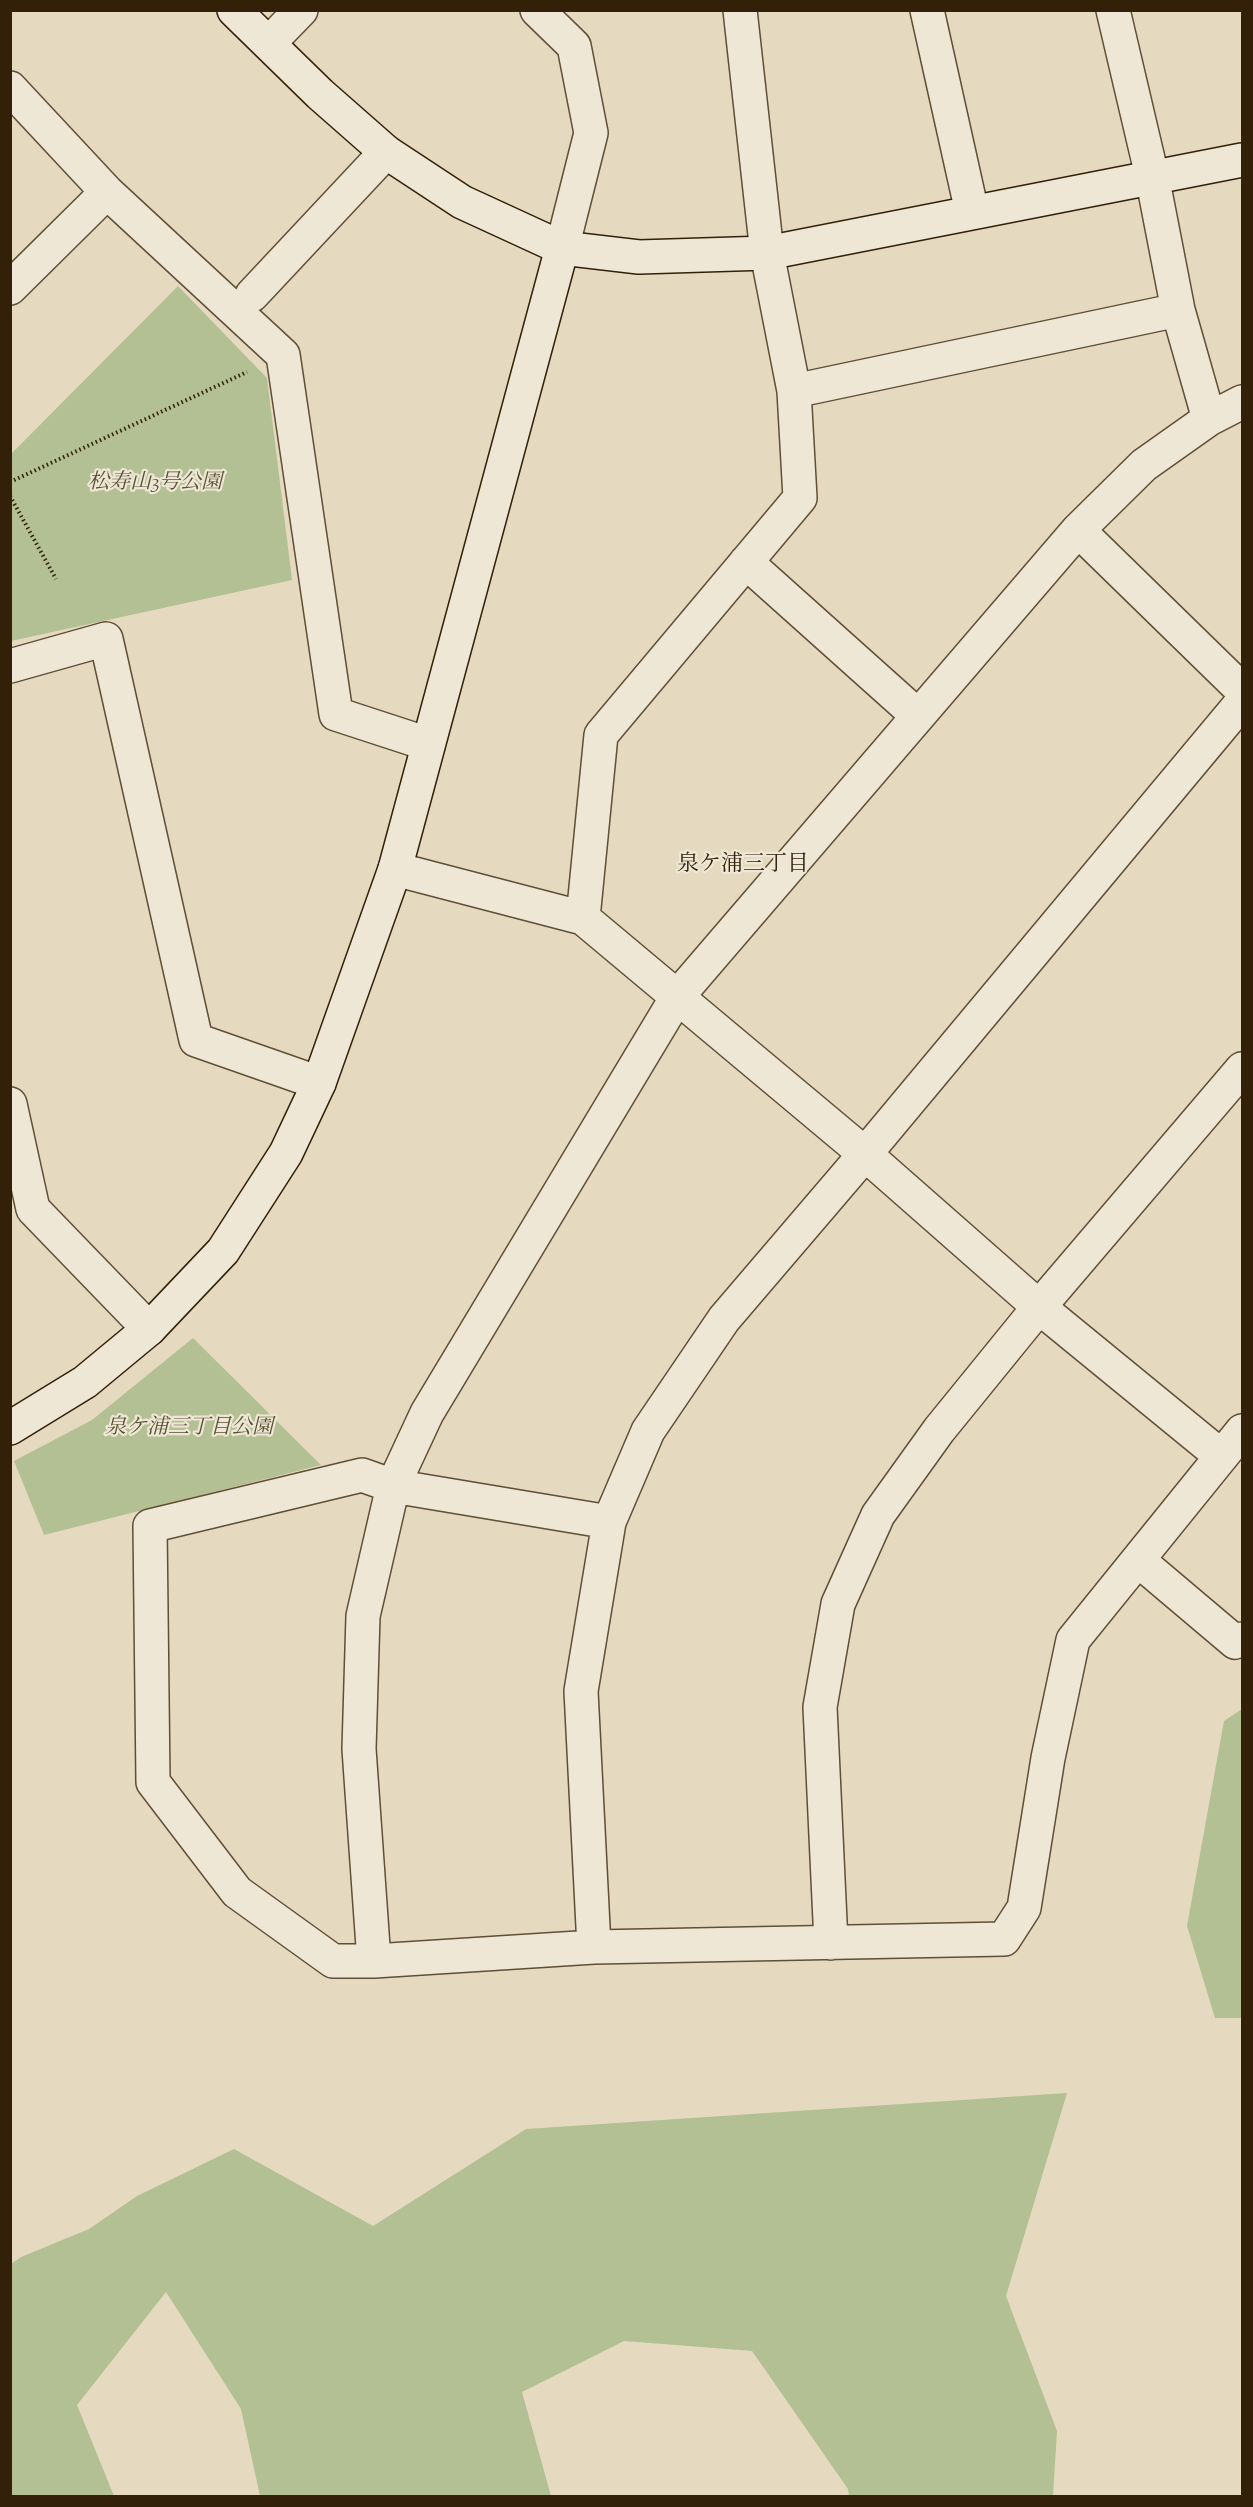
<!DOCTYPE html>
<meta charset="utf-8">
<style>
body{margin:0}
#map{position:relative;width:1253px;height:2507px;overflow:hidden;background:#e5dabf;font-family:"Sorts Mill Goudy",serif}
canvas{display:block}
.frame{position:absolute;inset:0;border:12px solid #332008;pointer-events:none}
</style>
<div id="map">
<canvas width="1253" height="2507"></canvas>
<div class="frame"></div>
</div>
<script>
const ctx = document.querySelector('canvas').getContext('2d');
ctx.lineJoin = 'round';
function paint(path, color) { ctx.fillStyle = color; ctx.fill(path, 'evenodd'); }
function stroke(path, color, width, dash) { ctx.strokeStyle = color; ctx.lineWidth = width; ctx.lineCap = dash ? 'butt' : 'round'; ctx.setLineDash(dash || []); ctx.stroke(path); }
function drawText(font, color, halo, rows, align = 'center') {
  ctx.font = font + ' "Sorts Mill Goudy","Noto Serif JP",serif'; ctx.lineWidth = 4.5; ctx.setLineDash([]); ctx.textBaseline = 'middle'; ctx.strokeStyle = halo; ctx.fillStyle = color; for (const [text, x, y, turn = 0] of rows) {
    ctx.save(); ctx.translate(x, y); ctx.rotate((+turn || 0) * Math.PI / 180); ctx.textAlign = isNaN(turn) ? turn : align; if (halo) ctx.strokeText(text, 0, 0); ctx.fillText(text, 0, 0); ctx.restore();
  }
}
paint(new Path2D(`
 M178 286 267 378 292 580 11 641V454Z
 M193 1338 321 1465 44 1535 14 1461 92 1420Z
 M1242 1709V2018H1215L1187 1926 1224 1721Z
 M1067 2093 1006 2296 1057 2431 1053 2496H849L848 2489 752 2351 624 2341 522 2392 551 2496H260L241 2409 166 2292 77 2405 114 2496H11V2264L21 2257 89 2229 137 2196 234 2149 373 2226 526 2129Z`), '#b2c094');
const street = new Path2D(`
 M537 10 574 46 591 133 562 248
 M927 10 972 212
 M1113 10 1152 176 1178 310 1209 419
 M269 43 301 10
 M10 88 107 192 283 355 336 714 428 744
 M10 288 107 192
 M252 295 386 152
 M794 391 1178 310
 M1078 530 1242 690
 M746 562 918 716
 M10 666 106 639 196 1040 319 1083
 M395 869 583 918 865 1154 1039 1307 1221 1456
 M583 918 601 735 800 498 794 391 767 253 740 10
 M10 1104 33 1209 149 1329
 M609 1522 393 1486 362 1475 150 1526 153 1782 237 1892 333 1961H374L594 1947 1004 1939 1024 1908 1048 1758 1073 1640 1242 1431
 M1138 1560 1235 1642 1242 1639
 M831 1943 820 1707 838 1604 878 1515 939 1430 1039 1307 1242 1069
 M594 1947 581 1691 609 1522 648 1431 724 1319 865 1154 1242 702
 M374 1961 359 1749 363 1616 393 1486 427 1413 677 997 1078 530 1144 465 1209 419 1242 402`);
const secondary = new Path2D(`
 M234 10 320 94 386 152 462 202 562 248 639 257 767 253 1242 160
 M10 1428 85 1382 149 1329 223 1251 286 1153 319 1083 395 869 562 248`);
stroke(street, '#604e36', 36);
stroke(secondary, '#332008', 36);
stroke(new Path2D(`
 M10 482 247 372
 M10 496 56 579`), '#332008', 4, [1.5, 3]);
stroke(street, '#eee7d5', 33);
stroke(secondary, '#eee7d5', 33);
drawText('italic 21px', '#595032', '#eee7d5', [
 ["松寿山3号公園",155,484],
 ["泉ケ浦三丁目公園",189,1429]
]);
drawText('22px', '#332008', '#eee7d5', [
 ["泉ケ浦三丁目",743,866]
]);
</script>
